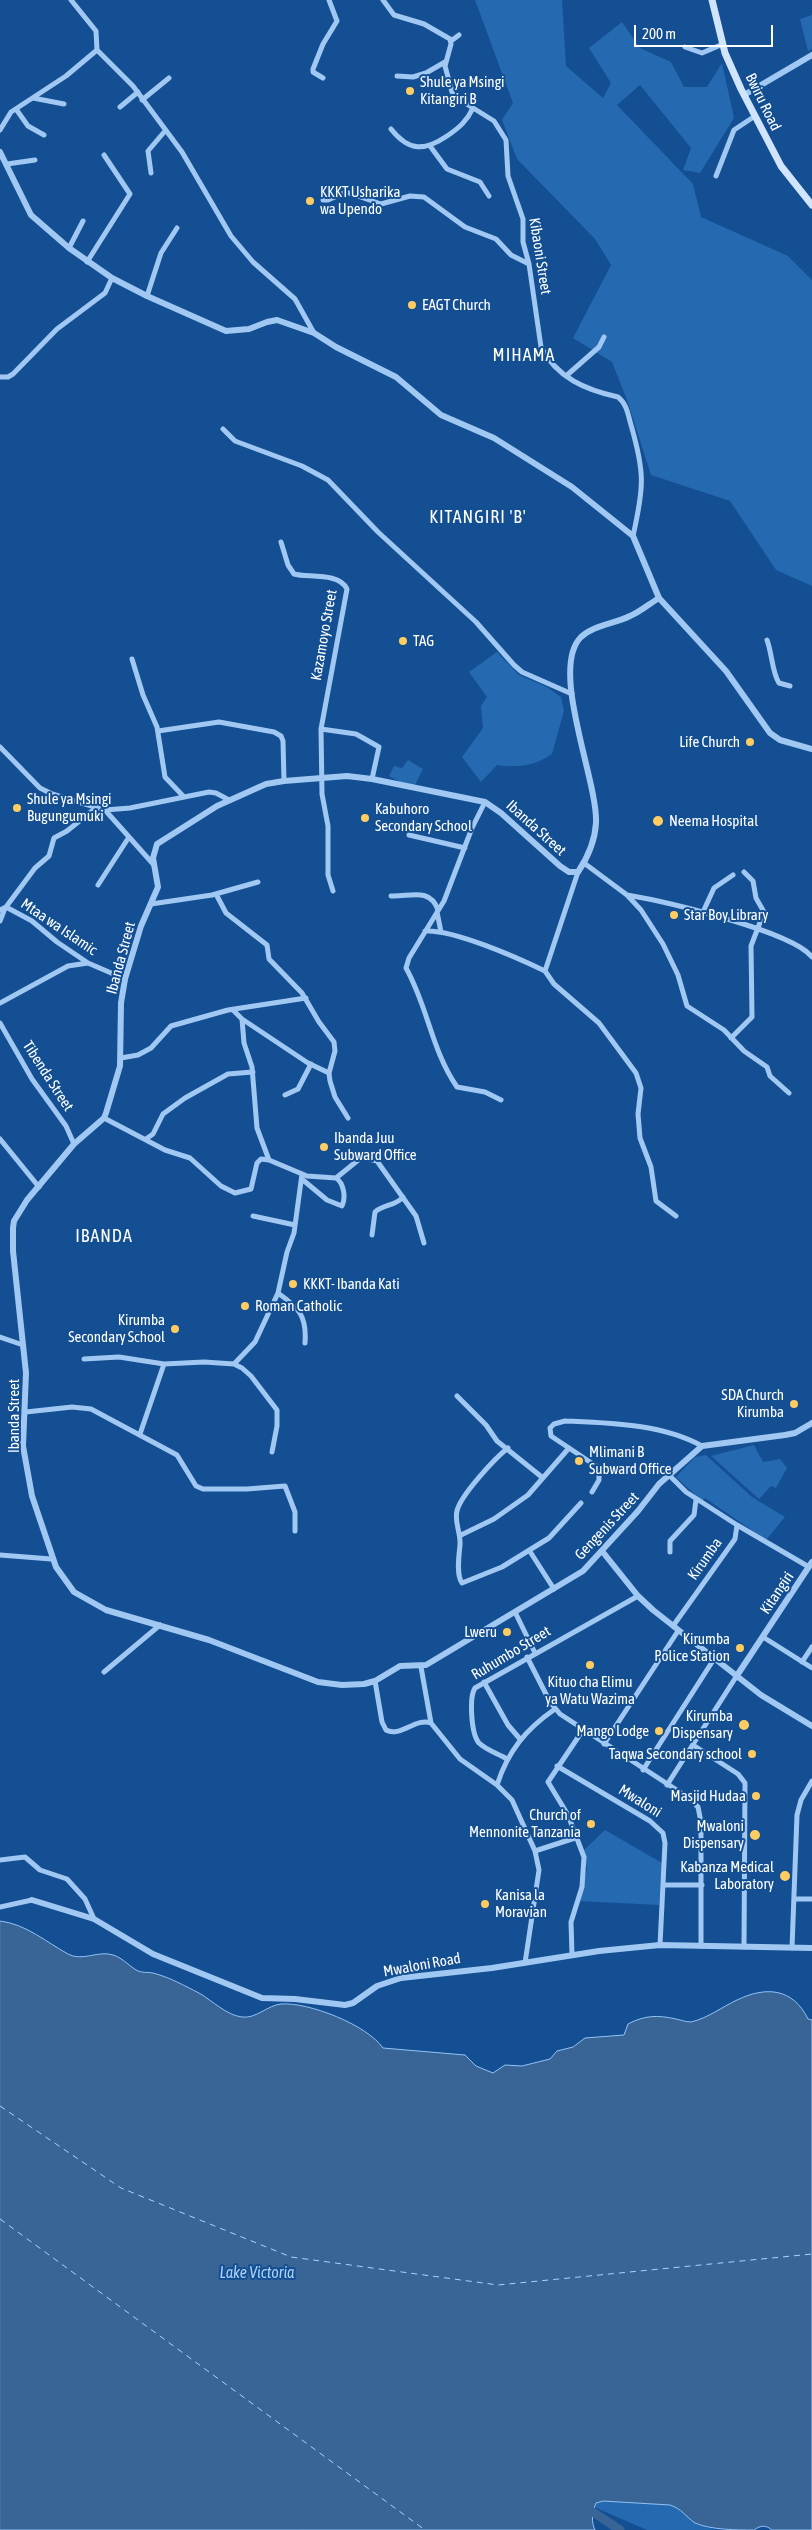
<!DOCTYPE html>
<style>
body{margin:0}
#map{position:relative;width:812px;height:2530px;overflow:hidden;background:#134f92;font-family:"Asap Condensed",sans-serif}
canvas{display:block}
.scale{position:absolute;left:634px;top:25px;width:139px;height:22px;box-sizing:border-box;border:2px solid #fff;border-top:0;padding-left:6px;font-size:15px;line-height:18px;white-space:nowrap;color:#fff;-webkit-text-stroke:4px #134f92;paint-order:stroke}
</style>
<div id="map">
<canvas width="812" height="2530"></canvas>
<div class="scale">200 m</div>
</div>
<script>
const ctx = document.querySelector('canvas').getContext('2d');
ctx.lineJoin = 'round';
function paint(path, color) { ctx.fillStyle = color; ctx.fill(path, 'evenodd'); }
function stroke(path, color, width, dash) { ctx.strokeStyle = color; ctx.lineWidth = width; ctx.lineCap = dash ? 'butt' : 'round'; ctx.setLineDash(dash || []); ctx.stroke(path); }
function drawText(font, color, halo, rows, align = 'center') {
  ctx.font = font + ' "Asap Condensed",sans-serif'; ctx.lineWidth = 4; ctx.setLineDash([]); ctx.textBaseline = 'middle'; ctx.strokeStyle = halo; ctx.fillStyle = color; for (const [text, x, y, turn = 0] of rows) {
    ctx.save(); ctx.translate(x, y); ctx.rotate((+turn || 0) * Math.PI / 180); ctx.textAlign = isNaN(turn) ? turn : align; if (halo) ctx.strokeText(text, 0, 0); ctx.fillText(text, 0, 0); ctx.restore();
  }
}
paint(new Path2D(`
 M475 0H562L566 66 603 98 611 83 589 48 622 22 640 48 671 62 684 87H707L722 63 734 118 700 173 683 170 691 148 640 85 617 105 693 184 701 217 788 256 812 280V586L776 570 730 501 651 475 627 400 612 362 573 338 611 265 595 239 517 159 502 120 513 103Z
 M812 15V49L808 51 800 19Z
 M497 652 519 675 547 687 561 697 564 711 552 754C534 766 518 768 497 765L481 782 462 757 483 728 481 706 487 697 469 672Z
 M408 760 423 769 415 785 400 782 389 776 394 766 402 768Z
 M754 1445 763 1462 780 1459 787 1468 776 1488 771 1486 759 1499 711 1456Z
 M706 1455 752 1497 785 1517 766 1540 705 1498 702 1501 676 1477 695 1457Z
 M605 1830 662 1863 659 1905 578 1901 587 1869 584 1850Z
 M603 2501 669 2505 680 2508 696 2524 716 2530H647L594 2507 596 2503Z`), '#2569b1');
const water = new Path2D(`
 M0 1921C26 1924 46 1942 68 1954 82 1962 99 1950 113 1955 123 1958 130 1967 138 1971 143 1973 148 1972 153 1973 169 1977 185 1986 199 1993 213 2001 226 2015 242 2017 256 2019 268 2005 281 2004 309 2002 367 2025 383 2048L465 2055 476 2066 493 2073 505 2065 522 2066 550 2059 557 2051 573 2047 585 2038 624 2035 628 2024C645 2015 658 2015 676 2019 681 2020 686 2022 691 2022 708 2018 722 2007 737 2000 766 1986 793 1988 808 2019L812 2020V2530H772C766 2525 761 2525 754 2530 737 2530 711 2530 695 2523 685 2516 682 2509 670 2505L603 2501 596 2503C592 2512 591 2522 595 2530H0Z`);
paint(water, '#396496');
stroke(water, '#93c3f5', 1);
stroke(new Path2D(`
 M593 2512 620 2530`), '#396496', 9);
stroke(new Path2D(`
 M0 2106 121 2188 291 2257 498 2285 812 2254
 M0 2219 425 2530`), '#add2f9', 1, [6, 5]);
stroke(new Path2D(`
 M383 0 394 15 424 24 450 39 451 44 445 66 452 92 457 98 494 121 506 140 508 176 523 219V242L529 264 541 347C557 378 586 390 618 397 627 404 628 415 631 425 645 473 644 487 633 536
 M451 41 459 35
 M685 47 702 53 723 44
 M97 50 133 86 182 152 231 236 253 262 295 299 314 333
 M397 76 413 77 426 73 445 62
 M323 78 313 72V69L323 44 337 21 329 0
 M33 98 64 104
 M142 100 169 78
 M120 107 138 92
 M16 109 28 126 44 135
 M391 129C409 152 425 151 447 136 459 128 467 121 473 108
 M0 130 11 112 66 76 97 50 96 31 71 0
 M430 146 447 169 480 182 489 196
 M7 164 35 160
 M151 173 148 151 165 131
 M716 176 734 130 755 116
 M323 200H328L346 192 381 204 410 196 424 197 465 227 496 239 511 255 529 264
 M69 248 83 221
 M87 262 130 194 104 155
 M147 296 161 253 177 228
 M566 376 599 347 604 337
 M0 377H8L13 374 57 329 105 293 112 278
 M223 429 235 441 302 466 328 480 378 532 476 622 514 665 522 672 572 694
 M281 542 288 565 294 574C307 578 339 572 347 589L321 729 322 794 328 826V875L333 891
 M767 640C772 653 772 672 779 683L790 686
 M132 659 143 695 157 727 165 777 184 797
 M321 729 356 734 379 747 372 779
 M158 731 219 722 274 732 281 736 283 741 284 781
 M0 747 40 788 52 794 105 810 130 808 209 792 216 793 229 800
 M485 802 472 828 444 901 409 958 406 968C428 1007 431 1049 457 1087L485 1092 501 1100
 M105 810 154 865
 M409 835 465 848
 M584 863 627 895 641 910 663 944 678 975 687 1006 724 1030 744 1051 767 1067 770 1076 789 1093
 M578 872 545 971 554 984 599 1023 636 1073 641 1088 638 1114 640 1138 651 1167 656 1201 676 1216
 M98 885 129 837
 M216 894 226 913 267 945 269 959 302 993 319 1022 334 1042 335 1051 329 1073 330 1081 335 1097 348 1118
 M627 895C663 901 792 931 812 957
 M391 896C410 897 430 887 438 910
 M151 904 212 895 258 882
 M6 907 32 921 57 942 88 963 125 979
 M0 910 6 907 35 868 49 856 54 838 67 831 97 807
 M437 912 441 932
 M703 912 714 888 733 875
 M0 921 5 908
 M425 931C453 929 518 958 545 971
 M0 1003 68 966 88 963
 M233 1010 242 1019 308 1063 329 1073
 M242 1019 244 1043 252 1067 257 1128 269 1160
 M0 1023 32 1079 66 1126 74 1144
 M731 1038 752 1017 751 946 764 912 756 898 753 881 744 872
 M121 1058 138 1055 151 1048 171 1026 228 1010 306 998
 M285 1095 298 1089 311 1064
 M104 1118 165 1150 190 1158 221 1186 235 1193 251 1189 257 1163 261 1159 269 1160 307 1176 336 1178 362 1157 377 1161 416 1216 424 1243
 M0 1139 39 1187
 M146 1139 153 1134 163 1114 185 1098 228 1074 253 1072
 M303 1180 327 1200 342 1206C346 1198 344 1183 336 1178
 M253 1216 295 1225
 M372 1235 375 1212C384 1204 396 1206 403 1197
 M278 1293C299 1308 307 1316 305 1343
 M0 1337 23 1345
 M84 1359 119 1357 164 1364 204 1362 234 1364 242 1368 251 1376 277 1410V1426L272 1452
 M234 1364 255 1342 278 1293 287 1252 294 1233 302 1174
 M457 1396 486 1425 497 1441 543 1478
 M26 1412 72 1407 91 1409 177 1455 196 1486 203 1489H247L285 1486 295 1512V1531
 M140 1434 164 1364
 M508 1448C495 1458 460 1496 457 1511 454 1522 461 1533 460 1545 459 1555 456 1575 462 1583L502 1567 549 1538 581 1503
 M669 1475 686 1492 737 1525 735 1539 673 1626
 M592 1492 599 1480V1468L551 1436 550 1428 554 1424 565 1421C611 1423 662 1424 702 1446
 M737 1525 809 1567
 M461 1535 494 1519 528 1495 569 1448
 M529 1550 554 1589
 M670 1552V1541L694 1515 696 1500
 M0 1555 51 1559
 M515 1612 535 1653
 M763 1637 812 1668
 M527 1657 550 1702 560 1714 689 1798 698 1807 701 1822V1946
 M802 1662 812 1647
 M421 1667 431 1723 460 1759 497 1785 512 1800 535 1851 539 1870 525 1963
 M104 1672 160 1625
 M375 1681 382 1722 386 1730C400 1738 416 1717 431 1723
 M484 1682 508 1725 520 1739
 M604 1744 678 1631
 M693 1745 738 1774 745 1783 744 1947
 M507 1759C499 1754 486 1750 479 1743 471 1734 469 1697 475 1688L638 1596
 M557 1766 650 1821 663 1833 665 1843 660 1945
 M643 1770 714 1659
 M497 1785C508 1751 526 1729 555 1709
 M667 1785 736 1677
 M535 1851 578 1837
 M0 1860 25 1857 40 1870 67 1879 85 1899 94 1919
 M663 1885H702
 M794 1899H812
 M0 1907 32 1900
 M792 1948 797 1815 801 1800 812 1781
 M572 1955 571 1922 582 1887 584 1857 568 1815 548 1782 583 1730`), '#a1c8f2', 5);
stroke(new Path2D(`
 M744 95 812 55
 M0 152 31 215 69 248 112 278 147 296 226 331 249 329 267 322 277 320 314 333 336 347 396 377 441 415 494 438 572 487 633 536 659 598 726 671 770 733 780 740 812 749
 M659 598C649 604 640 612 630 616 614 624 594 625 581 637 549 669 598 781 596 823 595 841 588 857 578 872H569L560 866 501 813 485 802 372 779 347 776 284 781 266 784 217 806 157 844 153 858 158 887 141 926 125 979 121 1003 120 1066 106 1113 104 1118 74 1144 27 1200 14 1221 13 1228V1251L26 1373 23 1446 32 1496 56 1567 74 1592 106 1610 209 1640 318 1682 342 1685 364 1684 375 1681 400 1666 426 1665 583 1571 638 1511 659 1484 702 1446 785 1435 795 1433 812 1423
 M602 1551 638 1596 653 1610 761 1695 812 1726
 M736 1677 812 1562
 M32 1900 94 1919 153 1954 262 1998 295 1999 345 2005 353 2003 377 1986 401 1978 492 1968 599 1951 660 1945 812 1948`), '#a1c8f2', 6);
stroke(new Path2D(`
 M712 0 725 53 741 89 781 166 812 205`), '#d0e4fc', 7);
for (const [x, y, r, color] of [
 [410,91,5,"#ffcc62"],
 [310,201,5,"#ffcc62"],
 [412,305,5,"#ffcc62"],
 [403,641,5,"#ffcc62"],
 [750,742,5,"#ffcc62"],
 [17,808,5,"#ffcc62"],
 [365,818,5,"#ffcc62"],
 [658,821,6,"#ffcc62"],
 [674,915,5,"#ffcc62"],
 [324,1147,5,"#ffcc62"],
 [293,1284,5,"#ffcc62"],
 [245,1306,5,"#ffcc62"],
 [175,1329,5,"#ffcc62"],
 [794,1404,5,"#ffcc62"],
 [579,1461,5,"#ffcc62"],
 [507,1632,5,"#ffcc62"],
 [740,1648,5,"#ffcc62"],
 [590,1665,5,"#ffcc62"],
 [744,1725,6,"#ffcc62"],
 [659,1731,5,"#ffcc62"],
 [752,1754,5,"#ffcc62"],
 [756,1796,5,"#ffcc62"],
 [591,1824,5,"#ffcc62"],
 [755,1835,6,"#ffcc62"],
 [785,1876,6,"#ffcc62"],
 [485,1904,5,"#ffcc62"]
]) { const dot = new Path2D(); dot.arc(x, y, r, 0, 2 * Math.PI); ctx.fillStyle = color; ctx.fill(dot); stroke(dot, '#134f92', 2); }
drawText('15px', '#fff', '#134f92', [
 ["Shule ya Msingi",420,82],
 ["Kitangiri B",420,99],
 ["KKKT Usharika",320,192],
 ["wa Upendo",320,209],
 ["EAGT Church",422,305],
 ["TAG",413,641],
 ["Life Church",740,742,"right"],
 ["Shule ya Msingi",27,799],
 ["Bugungumuki",27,816],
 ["Kabuhoro",375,809],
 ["Secondary School",375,826],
 ["Neema Hospital",669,821],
 ["Star Boy Library",684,915],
 ["Ibanda Juu",334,1138],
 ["Subward Office",334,1155],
 ["KKKT- Ibanda Kati",303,1284],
 ["Roman Catholic",255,1306],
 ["Kirumba",165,1320,"right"],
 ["Secondary School",165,1337,"right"],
 ["SDA Church",784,1395,"right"],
 ["Kirumba",784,1412,"right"],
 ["Mlimani B",589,1452],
 ["Subward Office",589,1469],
 ["Lweru",497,1632,"right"],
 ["Kirumba",730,1639,"right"],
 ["Police Station",730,1656,"right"],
 ["Kituo cha Elimu",590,1682,"center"],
 ["ya Watu Wazima",590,1699,"center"],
 ["Kirumba",733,1716,"right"],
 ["Dispensary",733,1733,"right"],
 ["Mango Lodge",649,1731,"right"],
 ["Taqwa Secondary school",742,1754,"right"],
 ["Masjid Hudaa",746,1796,"right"],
 ["Church of",581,1815,"right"],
 ["Mennonite Tanzania",581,1832,"right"],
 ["Mwaloni",744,1826,"right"],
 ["Dispensary",744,1843,"right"],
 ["Kabanza Medical",774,1867,"right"],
 ["Laboratory",774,1884,"right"],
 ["Kanisa la",495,1895],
 ["Moravian",495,1912]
], 'left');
drawText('15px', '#fff', '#134f92', [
 ["Bwiru Road",763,102,64],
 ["Kibaoni Street",540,256,81],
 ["Kazamoyo Street",324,635,-80],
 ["Ibanda Street",536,828,42],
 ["Mtaa wa Islamic",59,927,34],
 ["Ibanda Street",121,958,-75],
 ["Tibenda Street",48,1076,57],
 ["Ibanda Street",14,1416,-90],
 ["Gengenis Street",607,1526,-47],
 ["Kirumba",705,1559,-55],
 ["Kitangiri",777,1593,-56],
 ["Ruhumbo Street",511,1653,-31],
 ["Mwaloni",640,1801,32],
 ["Mwaloni Road",422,1965,-10]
]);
drawText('italic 16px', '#add2f9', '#134f92', [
 ["Lake Victoria",257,2273]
]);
ctx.letterSpacing = '1px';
drawText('18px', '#fff', '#134f92', [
 ["MIHAMA",524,355],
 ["KITANGIRI 'B'",478,517],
 ["IBANDA",104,1236]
]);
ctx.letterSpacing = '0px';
</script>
